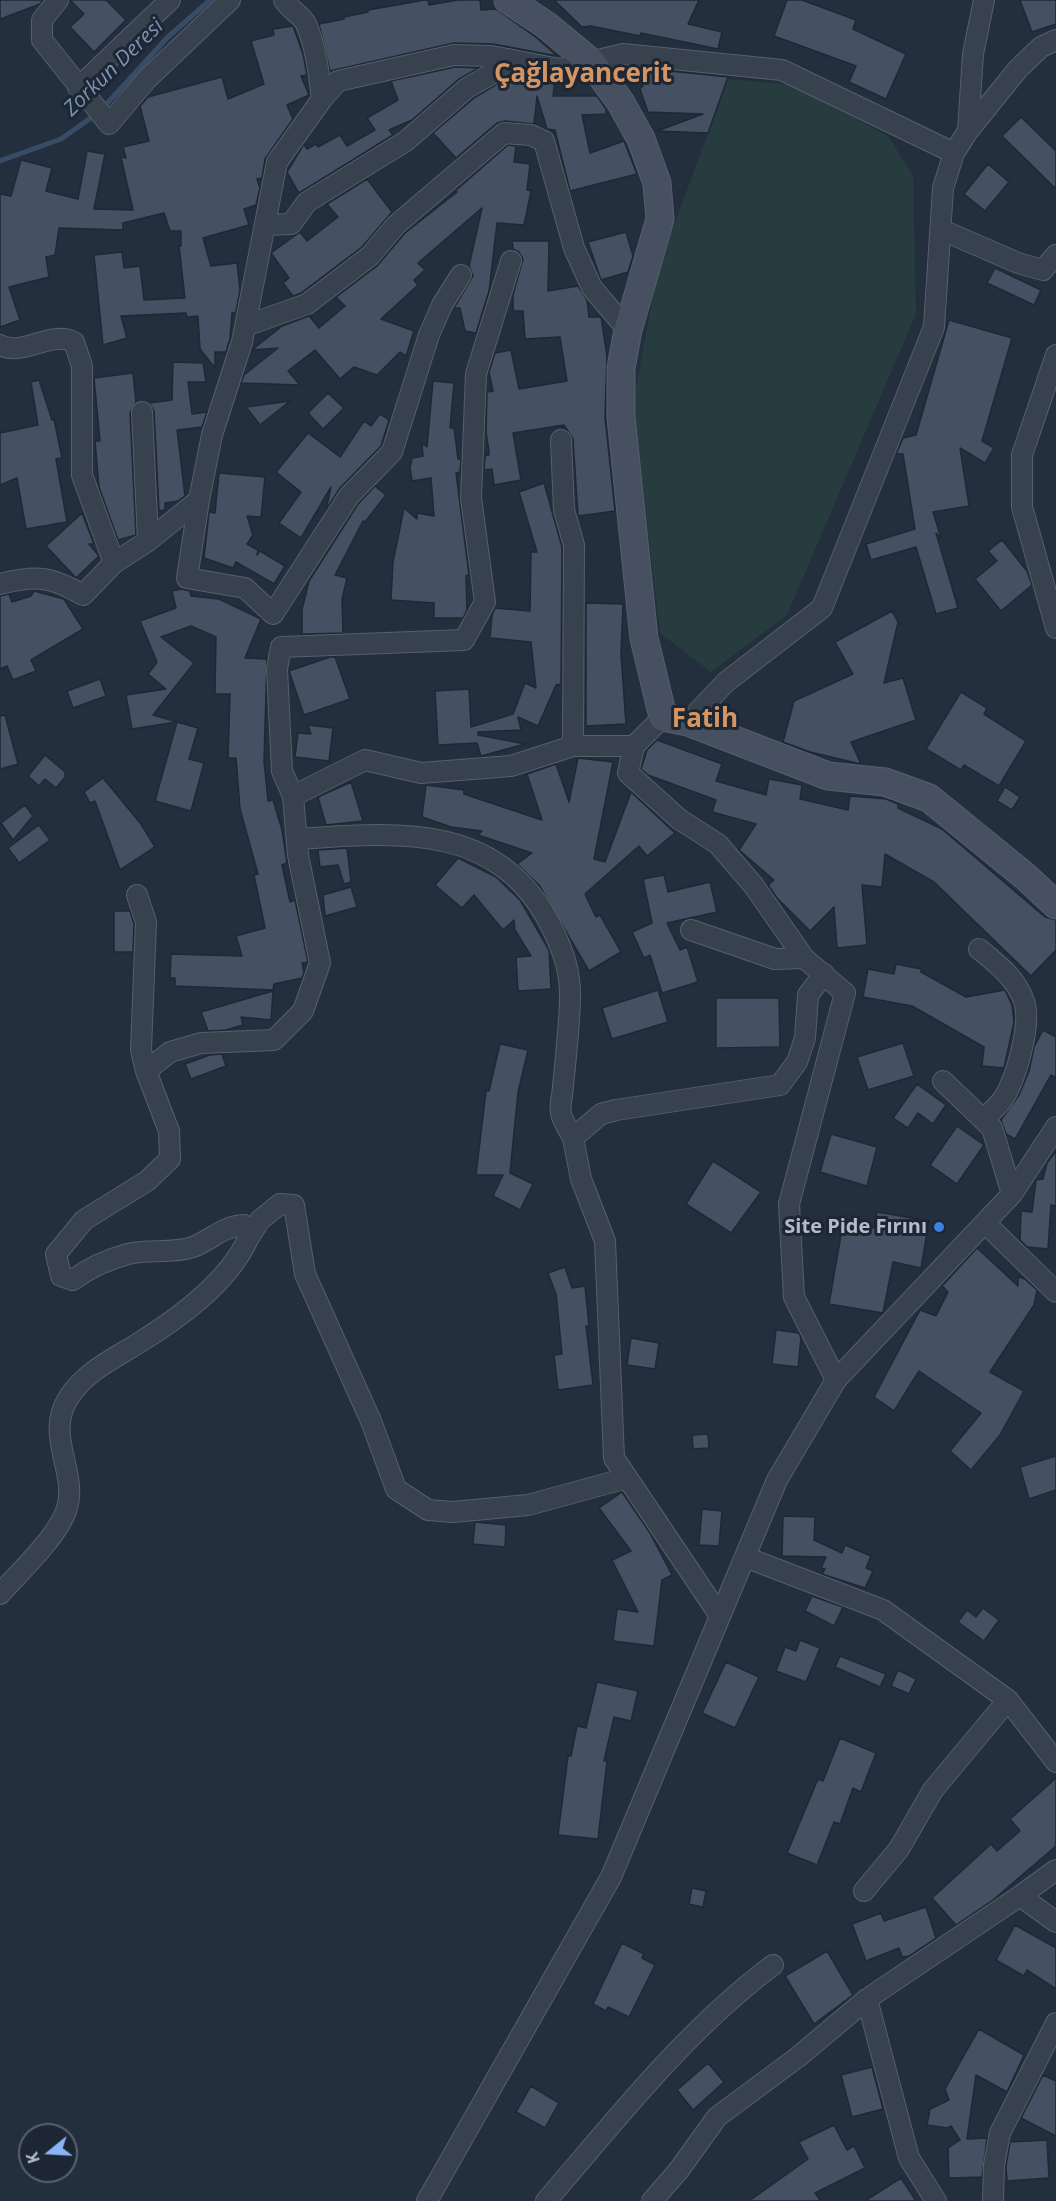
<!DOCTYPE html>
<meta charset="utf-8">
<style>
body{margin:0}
#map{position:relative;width:1056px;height:2201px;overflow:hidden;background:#242f3e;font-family:"Open Sans",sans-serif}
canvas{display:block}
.north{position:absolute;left:18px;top:2123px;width:60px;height:60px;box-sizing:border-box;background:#1d2633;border:2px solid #59626f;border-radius:50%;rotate:252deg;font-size:16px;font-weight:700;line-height:24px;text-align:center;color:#b4bcc9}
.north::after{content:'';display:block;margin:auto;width:21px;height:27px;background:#8ab4f8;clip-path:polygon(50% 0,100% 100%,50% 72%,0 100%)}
</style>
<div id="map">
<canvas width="1056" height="2201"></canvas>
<div class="north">K</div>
</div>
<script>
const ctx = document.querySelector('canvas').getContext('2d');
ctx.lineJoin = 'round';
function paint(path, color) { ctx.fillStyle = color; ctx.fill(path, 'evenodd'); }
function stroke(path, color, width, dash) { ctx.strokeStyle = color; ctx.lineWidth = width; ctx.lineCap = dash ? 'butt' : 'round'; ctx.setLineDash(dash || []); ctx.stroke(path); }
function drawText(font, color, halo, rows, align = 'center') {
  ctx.font = font + ' "Open Sans",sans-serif'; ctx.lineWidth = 6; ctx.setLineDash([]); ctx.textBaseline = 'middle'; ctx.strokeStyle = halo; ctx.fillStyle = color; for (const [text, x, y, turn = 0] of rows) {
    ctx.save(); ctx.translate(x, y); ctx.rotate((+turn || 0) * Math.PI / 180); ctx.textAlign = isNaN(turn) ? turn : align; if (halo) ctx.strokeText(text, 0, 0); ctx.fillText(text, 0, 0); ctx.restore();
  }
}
paint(new Path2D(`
 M728 79 794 85 888 136 913 175 916 314 787 615 711 672 660 633 633 404 658 269Z`), '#263c3f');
stroke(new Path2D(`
 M102 109 168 37 210 0
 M0 161 61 139 95 115`), '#394c67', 5);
const building = new Path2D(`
 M0 0H43L40 4 0 19Z
 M70 0H106L126 20 94 52 70 27 84 14Z
 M425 0H428L429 5 458 0H480L481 10 496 9 537 38 557 56 493 44 454 43 330 71 319 24 344 19V17L368 12V10Z
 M554 0H699L688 24 722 32 718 49 641 33 640 36 591 26 582 27Z
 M787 0H802L856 20 853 29 906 54 886 99 849 82 856 66 774 36Z
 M1020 0H1056V24L1032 32Z
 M293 26 303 54 307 75 301 76 309 95 287 105 293 119 265 159 262 178 257 179 260 188 256 205 244 209 249 225 203 238 211 266 237 263 240 290 236 312 232 313 230 339 226 352H215V368L200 349 198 316 187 317 186 313 121 316 127 338 103 345 94 255 122 252 124 268 140 266 144 300 185 298 179 246H181V231H170L164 213 123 223V230L59 228 55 255 46 257 49 277 9 287 20 320 0 327V194L11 196 21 160 52 168 46 191 78 199 87 151 105 154 94 209 133 210 121 157 126 158 123 147 149 141 140 106 148 97 222 77 228 99 264 84 251 41 274 35 273 29Z
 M455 67 479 68 459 79 412 120 389 130 393 135 299 193 287 172 304 144 307 149 316 144 318 147 340 135 347 146 375 130 367 118 398 100 391 81Z
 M641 68 728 77 708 133 657 131 703 114 648 112 640 89 643 86 639 82Z
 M515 73 555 80 553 96H597L606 109V114L582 115 590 153 624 141 637 174 570 191 555 130 547 129 537 96 534 124 505 121 497 123 456 158 433 133 474 98Z
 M1021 117 1056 151V189L1002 136Z
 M508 145 516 146 514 162 530 164 527 190 531 191 524 225 497 223 489 291 476 333 465 331 460 308H454L473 276 469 266 482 208 418 263 425 270 414 280 418 285 381 319 414 331 406 356 400 352 377 375 354 367 340 379 315 350 288 371 300 385 241 383 244 375 278 348 252 350 282 326 309 316 319 328 345 306 336 297 377 266 405 233 457 192 455 191Z
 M988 164 1009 182 985 211 964 194Z
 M367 179 392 212 362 247 301 293 293 296 283 283 289 278 271 253 300 232 307 241 338 217 327 204Z
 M626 232 633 256 628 272 601 280 588 242Z
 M512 241H549L548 291 578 286 587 300 589 317H601L607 356 605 417 615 511 578 516 573 439 564 425 513 433 521 480 494 485 492 469 484 470 485 456 489 455V451L486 432 487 392 493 391 489 372 495 353 511 350 519 389 567 381 560 337 525 339 523 311H513V295L523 259 519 252 513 249Z
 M995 268 1041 290 1034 305 987 283Z
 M949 320 1012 338 982 441 994 448 985 463 960 448 969 506 933 512 941 538 936 533 958 608 936 614 916 547 871 560 866 544 915 529 903 454H896L903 438 916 435Z
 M173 362 203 363 206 382H188L192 414 207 412 202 427 177 430 185 496 178 501 165 503V510L159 511 154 411 149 403 172 400Z
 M133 373 136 402 130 413 136 535 118 540 99 487 95 441H100L94 378Z
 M39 380 52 420 54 419 62 458 56 459 67 522 26 529 17 478 0 485V433L38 425 31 382Z
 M433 381 454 383 450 428H454L458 459H461L460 472 456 473 469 575 466 576 467 610 463 618H434V603L391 600 393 562 404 508 417 519V513L434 516 431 478 412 481 410 468 412 458 423 456 422 443 427 447Z
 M328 393 344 408 323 429 308 413Z
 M290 401 260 425 246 407Z
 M380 414 389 420 381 446 340 488 326 510 331 487 301 538 279 523 301 492 276 472 308 433 340 457 364 421 371 426Z
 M219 473 265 477 261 517 247 516 253 535 247 544 258 550 257 555 260 551 285 566 274 584 236 562 233 568 204 558 209 512 215 513Z
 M544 483 562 547 561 684 556 685 538 726 518 717 521 730 478 732V735L525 744 481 756 477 743 438 745 435 691 469 689 471 727 513 714 525 683 536 688 531 642 490 638 492 615 495 608 530 611 531 552H537L519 492Z
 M375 486 386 495 365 522 363 521 335 575 347 578 342 599 343 633 302 634V610L309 581 358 504Z
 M82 513 94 544H89L99 556 76 578 46 546Z
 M1002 540 1027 571 1032 585 1001 611 975 579 997 561 988 551Z
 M182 589 190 591 191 596 219 599 261 619 245 658 267 659 264 761 268 801 273 800 282 830 287 863 282 865 290 902 295 900 308 962 302 963 304 972 302 978 274 984 273 990 175 986V978H170L171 954 242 956 236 936 265 928 254 875 258 874 240 809 236 758H228L230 694H215L216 637 191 626 161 637 194 663 153 715 177 722 132 729 126 695 166 689 148 674 157 662 140 621 176 608 172 591Z
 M34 591 64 599 83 629 31 660 36 671 13 680 7 666 0 669V596L9 594 12 602 31 596Z
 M586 603 623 604 621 654 626 724 586 726Z
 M892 611 898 622 884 683 903 678 916 720 851 742 861 764 810 752 783 742 794 701 853 674 835 642Z
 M330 657H335L350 699 304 715 289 671Z
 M100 679 106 696 73 708 67 691Z
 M961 692 987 708 984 714 1026 741 999 786 964 765 961 770 926 749Z
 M5 715 18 764 0 769V716Z
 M177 722 198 728 189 759 204 763 191 811 155 801Z
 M308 725 333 728 329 761 295 757 298 733 311 734Z
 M657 740 722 764 716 781 766 795 769 779 802 785 800 799 848 810 850 796 886 799 898 804V808L942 829 1045 917 1056 920V950L1031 976 934 882 885 854 882 887 862 885 867 945 837 948 834 907 810 931 777 898 768 885 774 880 739 850 756 824 712 812 716 800 648 775 641 769 647 750Z
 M45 755 65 772V777L56 788 45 779 39 786 28 776Z
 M578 758 613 762 594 859 605 862 631 792 675 833 647 856 639 846 585 894 596 917 600 915 621 952 589 971 539 885 517 864 532 853 478 835 482 831 451 827 422 817 426 785 464 790V794L542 820 527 774 556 764 569 802Z
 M103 778 141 824 155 847 120 870 95 801 90 803 84 792Z
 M351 782 363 821 326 825 318 797Z
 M1005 787 1020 797 1012 810 997 801Z
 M25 805 33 816 13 840 1 823Z
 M39 825 50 840 19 863 8 848Z
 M347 848 351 882 344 884 338 865 320 867 318 850Z
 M458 858 496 877 520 900 549 950 551 989 518 991 516 957 531 956 515 930 514 920 503 930 474 895 462 908 435 885Z
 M664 875 668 892 710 882 717 912 667 923 680 950 687 947 698 982 662 993 650 955 644 958 632 932 652 923 643 879Z
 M351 887 357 907 325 916 323 895Z
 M114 911H130L134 924 133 952H114Z
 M896 964 921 969V972L966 997 1005 990 1012 1005 1014 1022 1004 1068 982 1066 984 1047 912 1006 863 997 868 969 894 974Z
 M658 990 668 1022 612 1039 602 1008Z
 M273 991 271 1020 241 1017 243 1025 226 1030 208 1031 201 1012Z
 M716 998H779L780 1047 716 1048Z
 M1043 1030 1056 1037V1078L1051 1075 1015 1139 1006 1134 1001 1120 1019 1095 1029 1071 1034 1047Z
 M903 1043 914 1076 868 1090 857 1057Z
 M500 1044 528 1050 518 1092 510 1173 533 1184 520 1210 493 1196 503 1175H476L486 1091H489Z
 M222 1054 226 1066 191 1079 185 1064 210 1055Z
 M917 1084 946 1105 933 1124 918 1113 908 1128 893 1118Z
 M957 1126 984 1145 957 1184 930 1165Z
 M831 1134 877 1147 867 1186 820 1172Z
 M1056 1151V1206L1051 1205 1048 1249 1027 1247 1020 1240 1021 1211 1032 1212 1036 1180 1043 1179 1047 1163Z
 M713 1161 761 1192 731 1233 686 1204Z
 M877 1212 929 1221 921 1268 893 1262 883 1313 829 1304 843 1223 874 1228Z
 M977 1248 1018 1286V1277L1025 1279 1037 1290 1034 1305 990 1372 1024 1391 1000 1435 971 1470 950 1451 981 1413 919 1371 894 1411 874 1397 920 1310 936 1316 948 1292 942 1286Z
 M565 1267 572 1288 585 1286 589 1326H586L593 1385 558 1390 554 1355 562 1354 556 1294 548 1273Z
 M776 1330 799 1333 801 1338 798 1367 772 1364Z
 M631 1338 659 1343 655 1369 627 1365Z
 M708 1434 709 1448 693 1449 692 1435Z
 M1056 1456V1490L1029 1499 1020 1467Z
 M622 1492 650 1533 672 1575 662 1580 654 1646 613 1641 617 1609 638 1612 612 1560 631 1551 599 1508Z
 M702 1509 722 1511 719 1546 699 1545Z
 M783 1516 815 1517 814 1540 842 1553 845 1545 871 1556 866 1568 873 1571 865 1588 822 1574 825 1569 821 1568 826 1557 782 1556Z
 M475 1522 506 1525 505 1547 473 1544Z
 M812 1596 843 1607 834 1626 805 1611Z
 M983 1608 999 1620 984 1641 958 1622 967 1610 976 1617Z
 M800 1640 820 1648 806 1682 776 1671 785 1647 796 1651Z
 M840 1656 886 1674 880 1687 835 1667Z
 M726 1662 759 1677 735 1728 702 1713Z
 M898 1670 916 1679 909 1694 891 1686Z
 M597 1682 638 1691 631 1721 614 1717 604 1761H607L598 1839 558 1835 568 1756H571L577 1726 586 1728Z
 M840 1738 876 1753 861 1792 853 1788 840 1824 834 1822 817 1865 787 1853 818 1779 823 1781Z
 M1056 1778V1846L993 1900 956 1925 932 1898 991 1844 997 1851 1020 1831 1010 1819Z
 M692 1888 706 1891 703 1907 689 1904Z
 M926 1907 936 1938 909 1956 902 1957 899 1948 866 1961 852 1924 881 1913 884 1921Z
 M1015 1925 1056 1948V1989L1027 1970 1024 1976 996 1960Z
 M622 1943 644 1954 642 1958 655 1965 629 2017 608 2007 606 2011 593 2004Z
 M827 1951 853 1995 814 2024 785 1976Z
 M979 2029 1024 2055 1007 2092 976 2075 967 2139 987 2138 982 2177 949 2178 948 2148 960 2140 951 2126 947 2128 927 2125 930 2109 949 2100 945 2089Z
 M708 2063 724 2082 693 2110 677 2090Z
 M872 2067 883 2109 852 2117 841 2075Z
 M1043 2075 1056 2081V2136L1021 2118Z
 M531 2086 559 2103 545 2128 516 2112Z
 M834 2125 847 2150 854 2146 865 2168 815 2193 821 2201H749L808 2159 799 2142Z
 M1047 2140 1049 2178 1007 2181 1006 2166 1010 2142Z
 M901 2178 916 2201H865L893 2183Z`);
paint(building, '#455162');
stroke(building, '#1f2835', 1.5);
const minor = new Path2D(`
 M58 0 42 20V40L109 124 147 79 230 0
 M284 0C290 10 302 15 306 24 316 46 319 75 322 99
 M78 88 170 0
 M968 131 973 54 984 0
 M267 225 291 224 307 202 406 141 467 88 504 67 508 59
 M942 230 1018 263 1043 270 1056 255
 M245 326 307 304 370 256 396 225 504 133 531 135 544 141 574 248 592 288 628 330
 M0 345C24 357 50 330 74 342L82 366V475L114 563
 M1056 355 1022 455V507L1056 628
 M142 412 148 541
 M561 440 564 510 574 545 573 746
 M199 500 187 578 245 588 273 614 349 496 392 452 429 335 442 305 461 275
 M0 584C37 575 50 576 83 595L114 563 148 541 199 500 212 435 242 342 277 162 322 99 338 81 454 55 491 56 560 69 623 54 782 70 954 153
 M663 717 634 746 628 773 679 819 718 844 754 886 804 958 845 993 789 1204 794 1297 836 1380
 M688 722 726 682 822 608 934 327 943 188 954 153 968 131 1018 69 1041 47 1056 40
 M293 796 365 760 421 773 511 766 573 746H634
 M297 839C398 832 499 822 551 926 563 950 571 972 570 1000 569 1029 566 1057 563 1086 563 1094 559 1105 561 1113 562 1121 569 1130 573 1138
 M137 895 146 922 141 1050 146 1071 170 1052 201 1043 274 1040 303 1011 320 963 298 855 293 796 282 771 277 669 281 647 464 640 485 602 471 498 476 374 511 261
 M691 930 775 959 804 958
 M979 949C997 964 1016 978 1024 1001 1032 1023 1016 1079 1003 1099 998 1106 990 1113 984 1119
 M943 1081 992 1128 1012 1194
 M985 1223 1056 1292
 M248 1239 260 1220 280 1204 294 1205 305 1274 371 1421 396 1489 428 1510 453 1512 528 1505 627 1478
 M745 1557 883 1610 1008 1700 1056 1762
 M0 1594C20 1572 59 1535 67 1508 78 1472 44 1435 69 1397 85 1372 113 1359 137 1344 178 1319 227 1284 248 1239L244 1225C223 1226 211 1240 193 1247 172 1254 148 1249 128 1254 109 1259 89 1268 73 1280L61 1276 56 1254 84 1220 147 1181 170 1159 169 1131 146 1071
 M720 1616 614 1458 605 1241 581 1179 573 1138 601 1114 616 1110 780 1085 797 1062 805 1038 808 995 824 974
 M864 1891 899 1849 933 1790 1008 1700
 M1020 1896 1056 1870
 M867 1999 909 2158 936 2201
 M427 2201 611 1877 777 1480 836 1380 1012 1194 1056 1127
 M546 2201C617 2119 685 2031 773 1965
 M652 2201 679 2170 717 2117 798 2057 867 1999 1020 1896 1056 1922
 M993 2201 994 2165 1000 2133 1056 2023`);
const secondary = new Path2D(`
 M508 0 546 25 592 63 621 103 641 139 657 183 660 219 628 330 621 368V417L644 638 663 717 688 722 828 776 885 782 929 798 1026 877 1056 905`);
stroke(minor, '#565f6c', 22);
stroke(secondary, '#565f6c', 29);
stroke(minor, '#38414e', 20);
stroke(secondary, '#465061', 27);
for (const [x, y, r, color] of [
 [939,1227,6,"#3f7fe0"]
]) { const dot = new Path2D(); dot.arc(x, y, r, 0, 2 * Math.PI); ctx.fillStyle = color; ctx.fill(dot); stroke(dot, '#1d2633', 2); }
drawText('bold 20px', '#b4bcc9', '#1d2633', [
 ["Site Pide Fırını",927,1227]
], 'right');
drawText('italic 21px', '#7c92b1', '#1d2633', [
 ["Zorkun Deresi",114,68,-44]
]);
drawText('bold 26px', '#d59563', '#1d2633', [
 ["Çağlayancerit",583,75],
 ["Fatih",705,720]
]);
</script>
